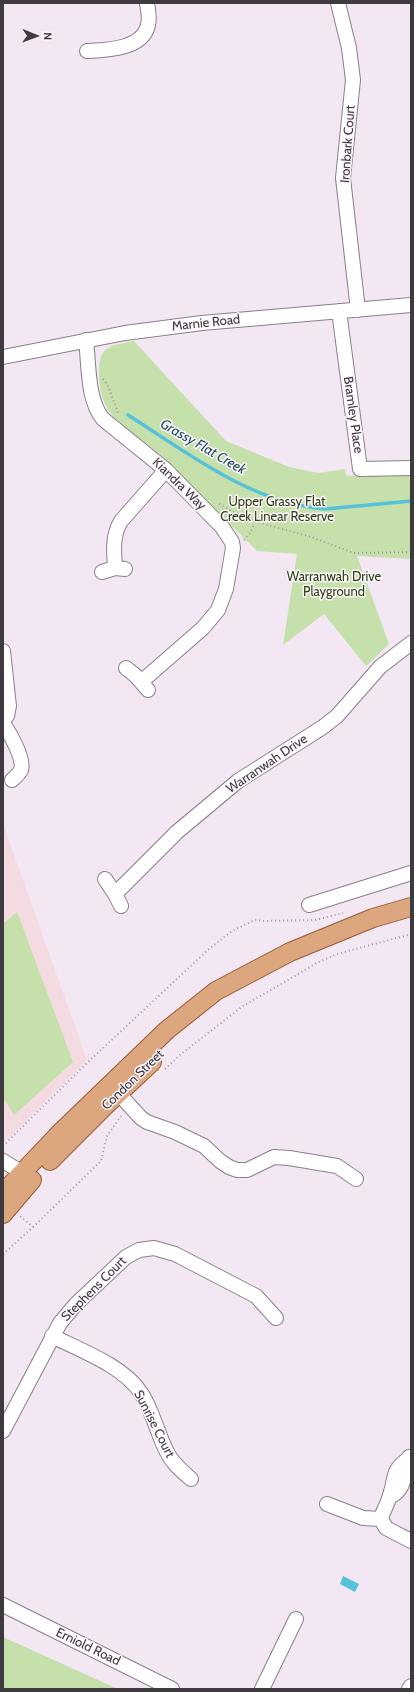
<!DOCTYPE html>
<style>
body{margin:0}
#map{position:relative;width:414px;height:1692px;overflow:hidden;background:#f3e7f4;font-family:Cabin,sans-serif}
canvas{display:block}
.frame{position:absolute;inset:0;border:4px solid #3e3a3f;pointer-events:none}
.north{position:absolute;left:16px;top:16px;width:40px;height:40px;-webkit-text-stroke:3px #fdf6fe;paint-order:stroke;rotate:91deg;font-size:11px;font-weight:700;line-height:16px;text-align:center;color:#3e3a3f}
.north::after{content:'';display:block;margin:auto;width:14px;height:18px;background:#3e3a3f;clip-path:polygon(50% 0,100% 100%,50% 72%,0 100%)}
</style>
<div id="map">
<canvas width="414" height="1692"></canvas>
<div class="frame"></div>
<div class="north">N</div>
</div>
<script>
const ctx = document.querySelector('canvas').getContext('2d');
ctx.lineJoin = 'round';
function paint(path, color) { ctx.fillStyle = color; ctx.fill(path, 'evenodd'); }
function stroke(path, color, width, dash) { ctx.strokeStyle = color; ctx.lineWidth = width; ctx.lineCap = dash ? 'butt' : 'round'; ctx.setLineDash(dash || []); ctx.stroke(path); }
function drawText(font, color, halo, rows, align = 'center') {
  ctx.font = font + ' Cabin,sans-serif'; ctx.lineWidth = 3; ctx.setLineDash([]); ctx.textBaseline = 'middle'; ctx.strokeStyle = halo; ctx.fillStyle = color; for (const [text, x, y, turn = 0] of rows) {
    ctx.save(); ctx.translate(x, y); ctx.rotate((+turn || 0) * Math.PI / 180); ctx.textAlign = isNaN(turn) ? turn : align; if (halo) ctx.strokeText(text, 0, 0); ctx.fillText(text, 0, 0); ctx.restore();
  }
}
paint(new Path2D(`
 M3 824 87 1060 7 1140 3 1141Z`), '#f4dae1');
paint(new Path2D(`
 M134 341 226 441 289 467 318 473 345 469 347 476 411 473V559L357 556 389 644 366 666 324 614 283 645 297 554 257 551C226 520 196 490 165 459 133 428 99 424 99 372 99 344 112 346 134 341Z
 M17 912 73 1062 14 1115 3 1097V924Z
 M3 1637 118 1689H3Z`), '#c5e0ab');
paint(new Path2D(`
 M343 1576 359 1584 355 1592 340 1584Z`), '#54c2d8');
stroke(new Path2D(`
 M128 415C188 453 251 503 325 509L411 501`), '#54c2d8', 3.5);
const minor = new Path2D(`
 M338 3 349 48 353 80 343 178 358 310
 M87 51C107 50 143 49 148 25 150 18 148 10 147 3
 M339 311 360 469 411 468
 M86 340C89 364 87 400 103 419L166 470 222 527 232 542 233 548 226 589 218 610 203 628 141 682
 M3 357 125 333 202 323 411 305
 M115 568C114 551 112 536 121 521L166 470
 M102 572 115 568 125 569
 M3 651 9 706 7 716 3 719
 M126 668 136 676 148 690
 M3 723C9 732 25 759 21 770 19 774 15 777 12 780
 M105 879 115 894
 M309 905 411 873
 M121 906 115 894 177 832 238 781 323 727 337 716 380 667 411 643
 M119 1094 141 1118 147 1122 175 1132 204 1146 220 1161 229 1167 237 1170H247L274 1157 289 1158 337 1166 356 1179
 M3 1161 31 1178
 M52 1336C80 1350 124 1366 141 1393 153 1411 157 1433 167 1452 172 1463 182 1471 191 1479
 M3 1431 60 1323 76 1304 126 1257 139 1250 154 1248 175 1254 256 1296 276 1318
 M408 1459C391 1471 396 1478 390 1495 388 1504 383 1510 381 1519L386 1528 411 1541
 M391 1496C407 1489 403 1470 409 1457
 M327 1504 363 1518 381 1519
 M3 1605 172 1689
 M262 1689 296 1619
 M409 1689 411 1686`);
const major = new Path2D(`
 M50 1161 105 1106 152 1062
 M3 1193 61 1132 167 1030 216 991 290 952 373 918 411 907
 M3 1214 32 1180`);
stroke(minor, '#897f8b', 16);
stroke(major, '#965a31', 20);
stroke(new Path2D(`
 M103 379 107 384 119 415
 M219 504 239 515 264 524 311 537 354 553 411 552
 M244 540 250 533 255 522
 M165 1069 181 1054 243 1006 317 963 337 954 411 934
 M3 1146 87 1063 209 949 232 931 255 920 264 921 315 920 343 913
 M33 1227 101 1161 107 1136 121 1116
 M3 1254 33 1227 20 1216`), '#9e969f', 2, [1, 3]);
stroke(minor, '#fff', 14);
stroke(major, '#dca77f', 18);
drawText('13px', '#3e3a3f', '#fdf6fe', [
 ["Ironbark Court",348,144,-86],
 ["Marnie Road",206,323,-6],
 ["Bramley Place",353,415,82],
 ["Kiandra Way",179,484,44],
 ["Warranwah Drive",267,764,-34],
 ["Condon Street",133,1080,-44],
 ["Stephens Court",94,1289,-45],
 ["Sunrise Court",154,1424,63],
 ["Erniold Road",88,1647,26]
]);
drawText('13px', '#2d430f', '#fdf6fe', [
 ["Upper Grassy Flat",277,502],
 ["Creek Linear Reserve",277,517],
 ["Warranwah Drive",334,577],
 ["Playground",334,592]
]);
drawText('italic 14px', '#1f4f59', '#fdf6fe', [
 ["Grassy Flat Creek",203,447,30]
]);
</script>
